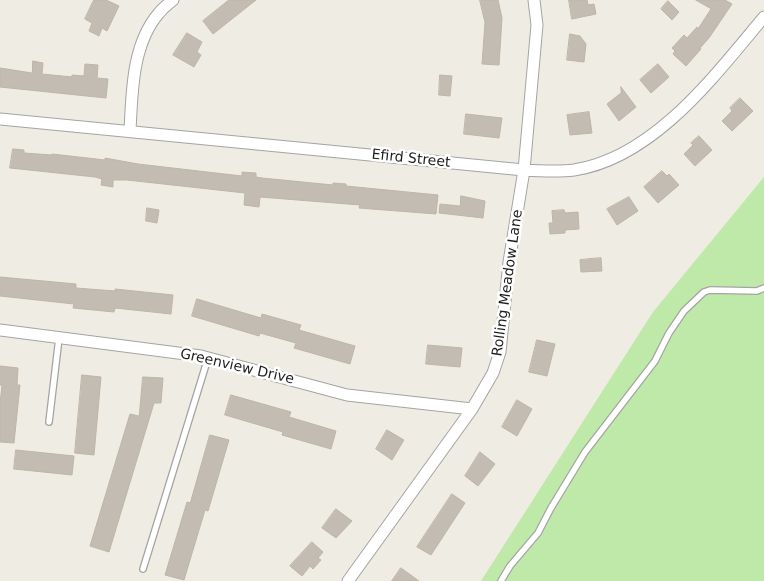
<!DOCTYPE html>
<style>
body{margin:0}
canvas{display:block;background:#eeece3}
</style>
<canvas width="764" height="581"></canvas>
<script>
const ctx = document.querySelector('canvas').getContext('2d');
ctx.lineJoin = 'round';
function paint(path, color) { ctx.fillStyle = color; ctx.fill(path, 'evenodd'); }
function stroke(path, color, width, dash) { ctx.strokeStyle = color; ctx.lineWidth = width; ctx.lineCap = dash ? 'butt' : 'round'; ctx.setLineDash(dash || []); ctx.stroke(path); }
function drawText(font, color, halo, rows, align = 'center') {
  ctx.font = font + ' "DejaVu Sans",sans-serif'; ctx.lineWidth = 5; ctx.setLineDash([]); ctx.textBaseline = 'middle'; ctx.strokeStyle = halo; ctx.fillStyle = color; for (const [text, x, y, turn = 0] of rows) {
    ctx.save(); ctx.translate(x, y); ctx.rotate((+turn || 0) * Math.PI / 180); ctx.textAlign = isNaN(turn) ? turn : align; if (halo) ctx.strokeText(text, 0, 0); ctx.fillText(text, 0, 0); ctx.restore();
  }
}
paint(new Path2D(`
 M764 177V581H481L653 312Z`), '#bee9a8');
const building = new Path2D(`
 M94 0H106L119 6 107 31 102 28 99 36 89 31 92 23 85 19Z
 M229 0H256L213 34 203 21Z
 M480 0H498L502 18 499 65 482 64 485 23Z
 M569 0H587L588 5 594 4 596 14 572 19Z
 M696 0H725L732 4 709 38 700 48 701 49 686 66 673 54 675 51 672 48 684 35 687 38 697 27 698 29 711 9Z
 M668 1 679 12 672 20 661 9Z
 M187 33 202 42 197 52 201 55 194 67 173 55Z
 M570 34 580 36 586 44 584 62 567 60Z
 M33 61 43 63 42 74 72 77V75L84 76 85 64 98 65 97 78 108 79 106 98 0 87V68L32 73Z
 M658 64 669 77 651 93 640 80Z
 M440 75 452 76 450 96 439 95Z
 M621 87 636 107 619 121 607 104 621 93Z
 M740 98 753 111 732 131 722 121 732 111 730 108Z
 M589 112 592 133 570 135 567 115Z
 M466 114 502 118 499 138 464 134Z
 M699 136 712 150 695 166 684 154 693 145 691 143Z
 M13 149 24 150V153L52 155V154L105 160V158L138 164 242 176V172L256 173V177L262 178 333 185V183L346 184V186L438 195 436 214 359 208 360 205 260 197 259 207 244 205 245 193 127 180H113V187L101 185 102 179 95 177 10 168Z
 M662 171 667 176 669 174 679 185 658 203 644 187Z
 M461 196 485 201 483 218 439 213 440 204 460 206Z
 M629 197 638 211 617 225 607 209Z
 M147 208 159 210 157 223 146 221Z
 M564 210 565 213 578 212 579 229 565 230V233L550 234 549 223H553L552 211Z
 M601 258 602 271 581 272 580 260Z
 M0 277 76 284V288L115 291V289L173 295 171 314 115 308 114 312 73 308 74 304 0 296Z
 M197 299 261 318 262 314 301 325 299 330 355 346 350 364 294 348 296 343 260 333 259 336 192 316Z
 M537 340 555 344 547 376 529 372Z
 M428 345 462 348 460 367 426 364Z
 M0 366 18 368 17 385H20L14 443 0 442V404L2 385H0Z
 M82 375 101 377 94 455 75 453Z
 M143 377 163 378 161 403H154L109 552 90 546 130 414 139 416Z
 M231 395 291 412 289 417 336 431 331 449 282 435 283 432 225 415Z
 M517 400 532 409 517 436 502 427Z
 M387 430 404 440 392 460 376 449Z
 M210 435 229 440 208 511 205 510 184 580 165 575 187 502 190 503Z
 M16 450 74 456 72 475 14 469Z
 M480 452 495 464 478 486 465 476Z
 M452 494 465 503 431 555 417 547Z
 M336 509 352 521 336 538 322 528Z
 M312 542 323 552 318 558 321 560 313 569 310 566 302 576 290 566Z
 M401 568 419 581H392Z`);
paint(building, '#c3bcb2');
stroke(building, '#c0b5a5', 1);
const service = new Path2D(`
 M49 422 59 338
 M143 569 208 358
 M501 581 510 566 538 533 551 508 585 452 655 361 669 333 684 311 704 292 710 290 757 291 764 288`);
const minor = new Path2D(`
 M0 119 524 170C540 171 558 172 574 170 654 158 715 75 764 17
 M130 131C132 92 132 44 159 13 163 8 168 4 173 0
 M0 330 201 356 347 395 472 409
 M348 581 472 409 493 373 500 352 509 262 524 170 537 25 534 0`);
stroke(service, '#a4a4a4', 8);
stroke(minor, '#a4a4a4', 13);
stroke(service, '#fff', 5.5);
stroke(minor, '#fff', 11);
drawText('14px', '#1d1d1d', '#fff', [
 ["Efird Street",411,159,6],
 ["Rolling Meadow Lane",508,283,-82],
 ["Greenview Drive",237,367,13]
]);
</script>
